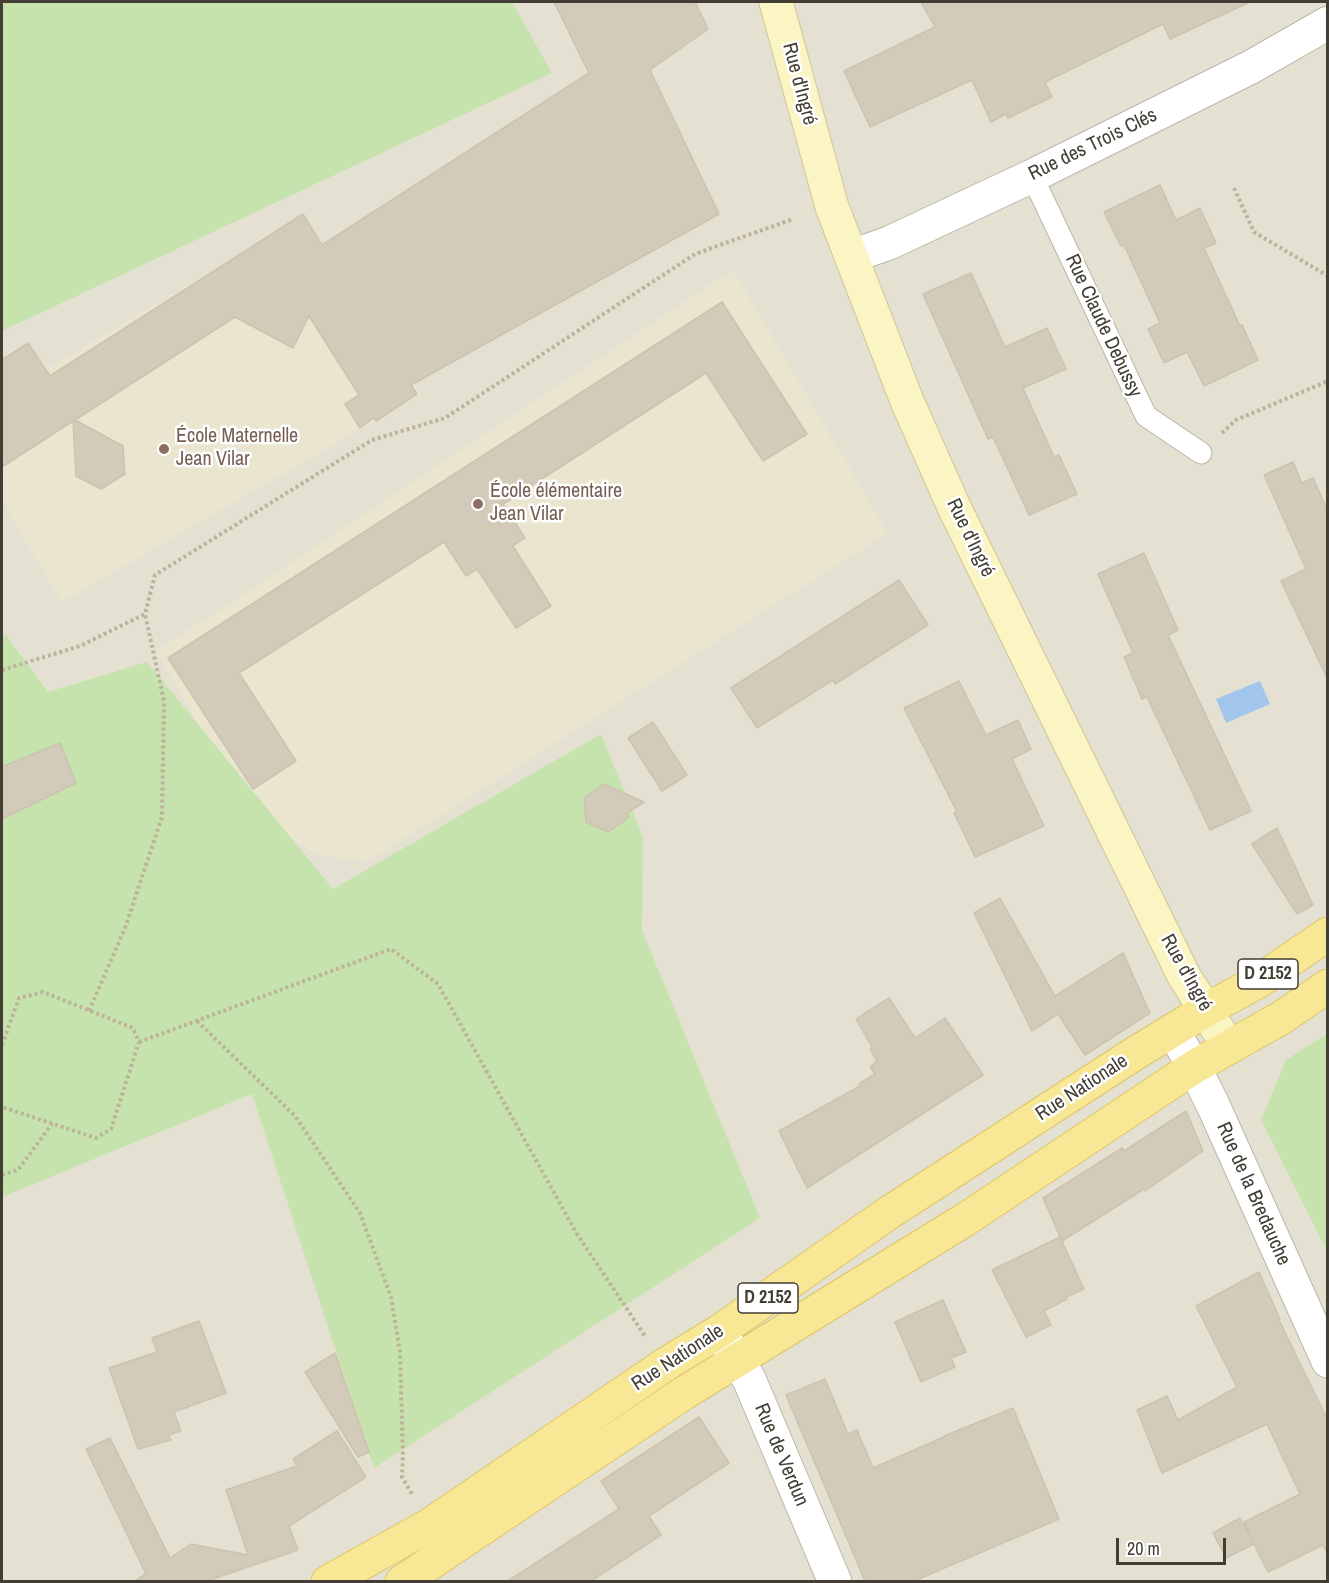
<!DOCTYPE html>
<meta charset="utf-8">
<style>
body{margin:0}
#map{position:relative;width:1329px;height:1583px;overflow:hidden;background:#f1eee4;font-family:"Archivo Narrow",sans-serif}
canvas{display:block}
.frame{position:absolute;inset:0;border:3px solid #423e34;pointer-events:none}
.scale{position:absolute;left:1116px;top:1538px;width:110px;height:27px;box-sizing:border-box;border:3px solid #423e34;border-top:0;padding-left:8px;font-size:18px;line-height:21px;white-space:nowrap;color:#423e34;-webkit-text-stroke:4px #fff;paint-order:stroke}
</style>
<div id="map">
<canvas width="1329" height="1583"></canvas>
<div class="frame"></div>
<div class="scale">20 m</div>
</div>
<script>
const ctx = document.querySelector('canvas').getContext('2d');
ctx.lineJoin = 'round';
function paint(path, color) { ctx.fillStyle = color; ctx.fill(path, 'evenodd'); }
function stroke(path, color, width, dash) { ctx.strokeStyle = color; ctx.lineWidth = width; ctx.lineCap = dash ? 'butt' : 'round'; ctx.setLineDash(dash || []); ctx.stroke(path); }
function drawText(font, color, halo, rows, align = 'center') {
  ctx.font = font + ' "Archivo Narrow",sans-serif'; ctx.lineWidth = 5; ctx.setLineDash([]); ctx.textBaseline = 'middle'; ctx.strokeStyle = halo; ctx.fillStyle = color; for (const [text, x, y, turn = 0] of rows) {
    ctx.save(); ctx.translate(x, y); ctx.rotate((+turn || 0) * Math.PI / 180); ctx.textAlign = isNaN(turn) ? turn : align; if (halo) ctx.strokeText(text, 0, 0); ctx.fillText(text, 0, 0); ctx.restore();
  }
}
paint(new Path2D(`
 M2 2H1327V1581H2Z`), '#e4e1d2');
paint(new Path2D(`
 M301 218 422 394 62 602 2 502V396Z
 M733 270 888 533 367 862 317 854 246 811 157 651Z`), '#e9e5ce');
paint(new Path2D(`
 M2 2H512L552 73 2 331Z
 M6 635 48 692 147 662 333 889 601 734 643 838 642 930 760 1218 374 1468 252 1094 2 1197V636Z
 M1327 1034V1251L1261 1120 1286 1060Z`), '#c6e3ae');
paint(new Path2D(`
 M1260 681 1270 704 1226 723 1216 699Z`), '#a2c6eb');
const building = new Path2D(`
 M554 2H695L708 29 650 70 719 214 411 385 417 394 376 421 374 418 360 428 345 404 359 395 309 316 293 348 235 317 75 420 123 446 125 474 101 489 76 476 73 421 2 467V360L28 343 50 376 303 214 322 245 589 73Z
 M921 2H1250L1170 39 1163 24 1045 82 1052 97 1008 118 1006 114 991 122 972 80 870 127 844 71 935 27Z
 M1160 185 1176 220 1200 208 1216 243 1204 248 1240 326 1242 325 1258 360 1204 386 1187 352 1164 363 1148 329 1160 323 1124 245 1121 246 1104 212Z
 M971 273 1005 347 1047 328 1066 369 1023 388 1054 457 1059 455 1077 494 1029 515 993 437 988 439 923 294Z
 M722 302 807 434 763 461 706 373 503 504 525 538 513 546 551 606 516 628 477 569 466 576 444 542 239 673 296 761 253 789 168 658Z
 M1293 462 1302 483 1313 478 1328 511V680L1281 581 1306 569 1264 475Z
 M1144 553 1178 630 1168 635 1251 811 1210 830 1147 697 1142 699 1124 657 1133 653 1098 574Z
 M899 580 928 625 835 684 833 680 757 728 731 688Z
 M959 681 986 735 1018 720 1031 749 1012 759 1044 826 975 857 954 813 957 812 904 708Z
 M653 722 687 775 662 791 628 738Z
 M60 743 76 783 2 819V767Z
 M604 784 644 802 627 813 628 818 608 832 586 822 584 798Z
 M1277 828 1313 905 1297 914 1252 844Z
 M1000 898 1055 996 1123 953 1150 1013 1085 1055 1058 1014 1032 1031 974 913Z
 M889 998 915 1038 945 1018 983 1075 807 1188 779 1131 860 1086 859 1084 875 1074 870 1067 877 1061 870 1049 872 1047 856 1019Z
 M1186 1111 1203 1151 1145 1191 1144 1189 1062 1241 1043 1198 1122 1148 1124 1151Z
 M1060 1237 1084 1289 1066 1297 1067 1299 1044 1311 1051 1325 1026 1337 992 1270Z
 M1259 1272 1280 1319 1279 1320 1328 1421V1555L1323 1545 1268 1572 1254 1544 1226 1558 1213 1533 1240 1518 1252 1539 1244 1522 1300 1494 1267 1424 1162 1473 1137 1410 1167 1396 1178 1420 1237 1387 1196 1306Z
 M943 1300 966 1352 951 1358 955 1367 921 1382 895 1322Z
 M199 1321 226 1393 174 1412 181 1431 169 1435 171 1440 138 1449 109 1368 157 1352 152 1338Z
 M335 1353 369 1452 358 1457 305 1372Z
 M825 1379 848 1434 857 1430 873 1468 944 1437V1436L1013 1408 1059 1519 914 1581H865L786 1395Z
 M699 1417 729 1463 649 1516 661 1535 591 1581H508L619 1509 601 1481Z
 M337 1431 366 1477 289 1526 298 1550 207 1581H135L146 1574 86 1449 110 1438 170 1558 191 1544 248 1555 226 1490 297 1466 293 1459Z`);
paint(building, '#d2cbba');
stroke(building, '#ccc3ad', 1.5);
const lane = new Path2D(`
 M1032 176 1146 416 1201 453`);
const street = new Path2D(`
 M852 256 889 243 1032 176 1251 67 1328 23
 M1173 1031 1194 1067 1213 1105 1328 1361
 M722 1335 749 1379 835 1582`);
const secondary = new Path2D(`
 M776 2 832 207 907 401 954 507 1184 976 1229 1047`);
const primary = new Path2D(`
 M328 1582 430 1525 666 1364 720 1331 890 1212 1134 1054 1206 1010 1259 981 1328 934
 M402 1582 684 1393 966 1219 1194 1067 1281 1018 1328 986`);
stroke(lane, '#bbb7a7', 23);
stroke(street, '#bbb7a7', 35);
stroke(secondary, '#cfc596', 35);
stroke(primary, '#dcc566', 35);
stroke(new Path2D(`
 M1234 188 1254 232 1328 276
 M1222 433 1236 420 1328 381
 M2 670 80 646 145 614 155 575 372 440 445 418 695 254 793 219
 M89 1011 125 928 162 817 164 701 145 614
 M197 1021 295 1116 360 1213 391 1297 400 1352 403 1455 402 1477 413 1496
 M139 1042 391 949 438 984 577 1234 645 1336
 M2 1045 19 998 43 992 133 1028 139 1042 111 1129 96 1138 2 1107
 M2 1175 18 1170 52 1124`), '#bcb499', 4, [3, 3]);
stroke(lane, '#fff', 21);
stroke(street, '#fff', 33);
stroke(secondary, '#fbf4c3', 33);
stroke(primary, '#f8e795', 33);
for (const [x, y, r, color] of [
 [164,449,6,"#8d6e63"],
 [478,504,6,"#8d6e63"]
]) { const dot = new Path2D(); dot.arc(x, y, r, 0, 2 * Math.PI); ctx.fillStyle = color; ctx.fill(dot); stroke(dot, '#fff', 2); }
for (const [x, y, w] of [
 [1268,974,60],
 [768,1298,60]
]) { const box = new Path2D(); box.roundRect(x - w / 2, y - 15, w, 30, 4.5); ctx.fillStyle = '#fff'; ctx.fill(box); stroke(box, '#423e34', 1.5); }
drawText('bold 18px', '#423e34', null, [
 ["D 2152",1268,974],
 ["D 2152",768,1298]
]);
drawText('20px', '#423e34', '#fff', [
 ["Rue d'Ingré",799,84,75],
 ["Rue des Trois Clés",1093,145,-26],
 ["Rue Claude Debussy",1103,326,65],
 ["Rue d'Ingré",970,538,64],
 ["Rue d'Ingré",1186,973,61],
 ["Rue Nationale",1082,1088,-33],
 ["Rue de la Bredauche",1253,1194,66],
 ["Rue Nationale",678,1358,-33],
 ["Rue de Verdun",781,1455,67]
]);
drawText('20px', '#785e54', '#fff', [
 ["École Maternelle",176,437],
 ["Jean Vilar",176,460],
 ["École élémentaire",490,492],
 ["Jean Vilar",490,515]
], 'left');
</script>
